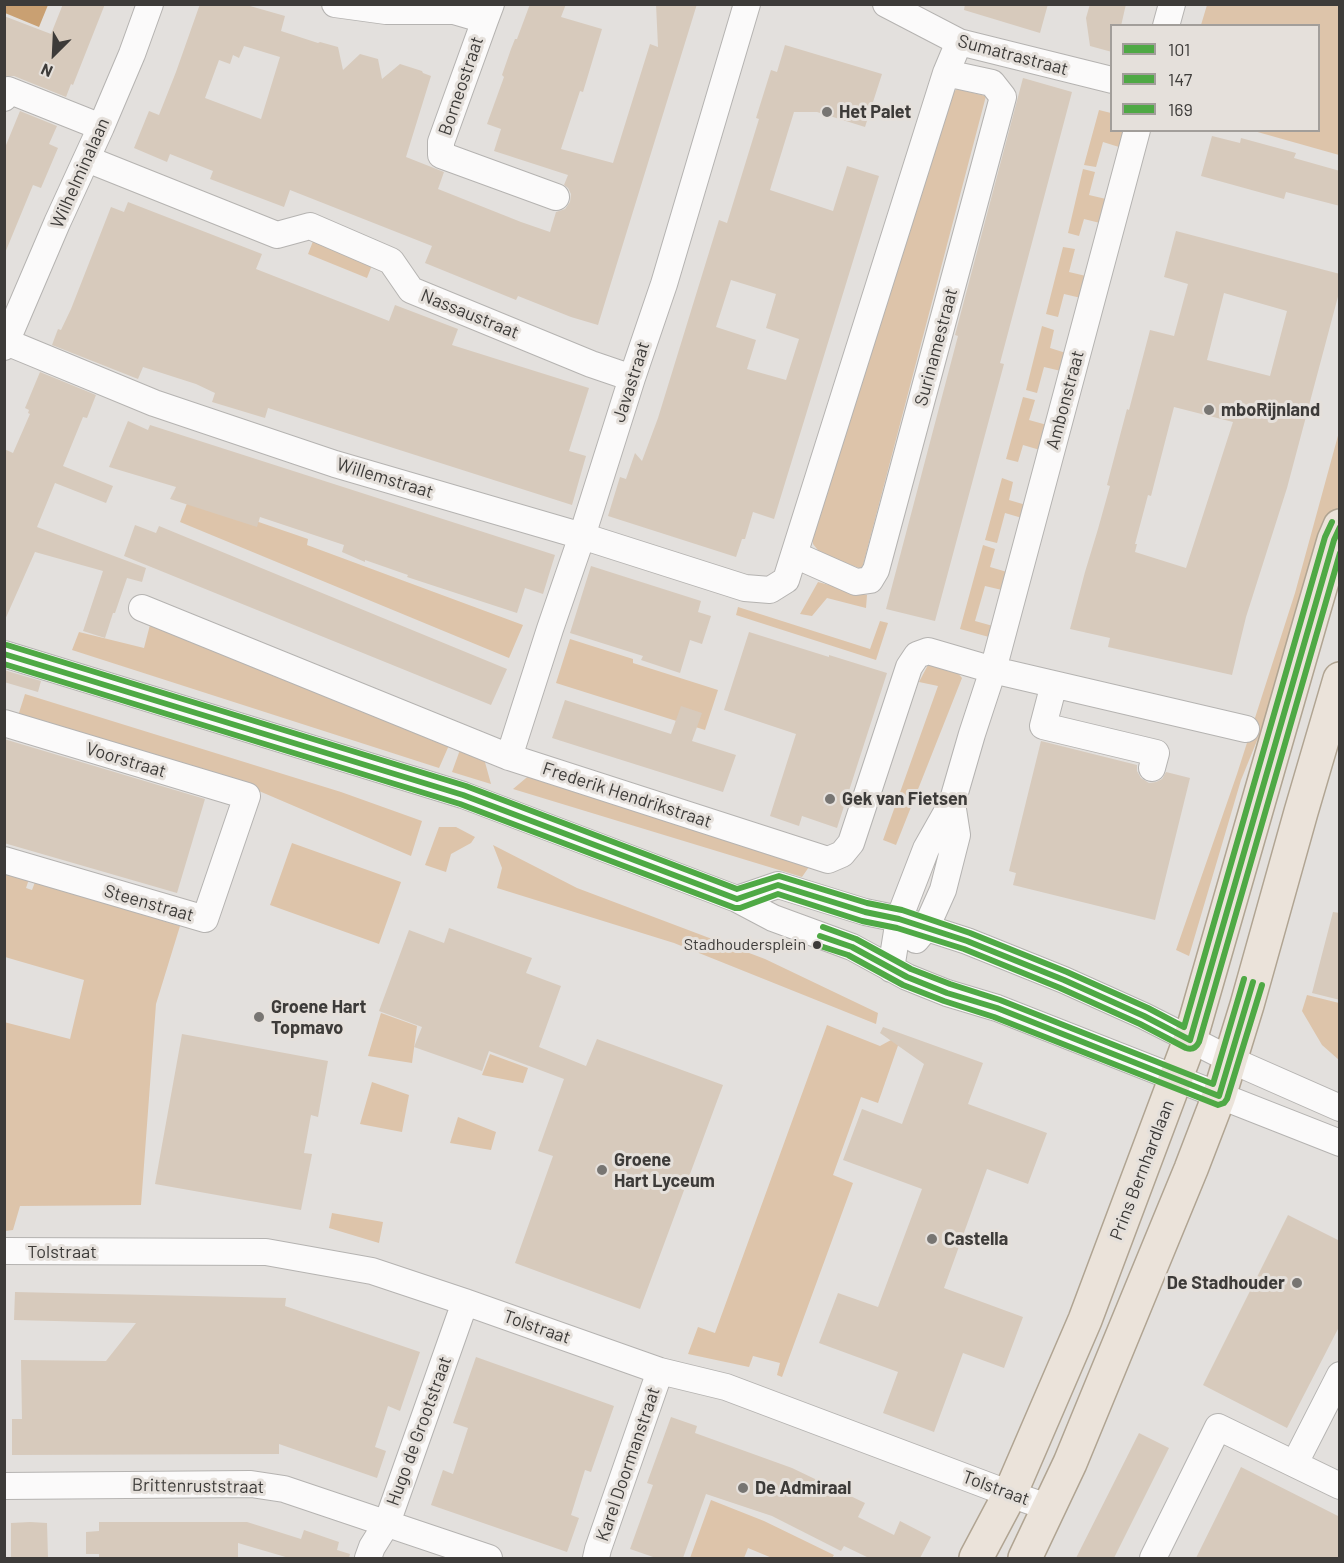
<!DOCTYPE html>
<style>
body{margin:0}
#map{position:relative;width:1344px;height:1563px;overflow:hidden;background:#e3e0dd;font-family:Barlow,sans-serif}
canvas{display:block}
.frame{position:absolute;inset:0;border:6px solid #3d3b39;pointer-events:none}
.legend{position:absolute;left:1110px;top:24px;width:210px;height:108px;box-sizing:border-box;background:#e5e0db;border:2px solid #a29e9a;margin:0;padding:8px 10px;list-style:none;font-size:18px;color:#3d3b39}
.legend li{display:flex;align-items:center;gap:12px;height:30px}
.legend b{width:30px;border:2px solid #a29e9a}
.north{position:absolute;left:24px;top:24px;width:60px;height:60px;-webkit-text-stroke:4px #e5e0db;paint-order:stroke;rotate:204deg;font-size:16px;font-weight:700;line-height:24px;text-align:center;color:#3d3b39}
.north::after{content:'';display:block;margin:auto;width:21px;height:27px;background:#3d3b39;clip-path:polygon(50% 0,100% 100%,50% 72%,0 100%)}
</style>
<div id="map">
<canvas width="1344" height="1563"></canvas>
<div class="frame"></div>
<ul class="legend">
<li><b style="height:8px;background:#4fa945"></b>101</li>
<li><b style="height:8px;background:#4fa945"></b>147</li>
<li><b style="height:8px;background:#4fa945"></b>169</li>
</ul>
<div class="north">N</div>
</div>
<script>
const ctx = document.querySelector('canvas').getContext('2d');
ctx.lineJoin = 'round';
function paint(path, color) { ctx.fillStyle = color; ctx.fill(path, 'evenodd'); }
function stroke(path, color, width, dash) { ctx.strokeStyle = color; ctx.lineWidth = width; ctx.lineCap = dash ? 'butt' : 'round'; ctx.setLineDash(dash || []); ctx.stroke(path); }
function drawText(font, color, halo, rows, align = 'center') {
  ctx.font = font + ' Barlow,sans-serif'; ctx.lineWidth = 6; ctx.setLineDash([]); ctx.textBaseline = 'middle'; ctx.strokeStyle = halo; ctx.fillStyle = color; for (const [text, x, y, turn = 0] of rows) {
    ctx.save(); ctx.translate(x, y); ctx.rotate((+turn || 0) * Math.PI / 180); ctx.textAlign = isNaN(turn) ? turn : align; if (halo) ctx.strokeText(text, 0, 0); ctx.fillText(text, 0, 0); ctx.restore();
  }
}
paint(new Path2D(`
 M1207 5H1339V155L1254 131 1318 130V26L1201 25Z
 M957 89 986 96 862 569 821 554 813 544V526L948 97Z
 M1099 110 1111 113 1112 130 1124 131 1119 147 1103 142 1096 167 1084 165Z
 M1083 169 1095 172 1089 195 1106 199 1100 223 1084 219 1079 236 1068 233Z
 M315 236 374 260 367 278 308 254Z
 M1063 247 1075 249 1069 272 1086 276 1081 298 1064 294 1058 317 1046 314Z
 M1042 326 1054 330 1050 348 1066 353 1061 371 1044 367 1037 393 1026 390Z
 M1023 397 1035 400 1029 420 1047 425 1040 450 1023 445 1018 462 1006 459Z
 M1339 432V505L1319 556 1280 684 1241 780 1189 956 1176 950 1237 774 1295 593Z
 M1002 478 1013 482 1009 500 1026 505 1022 518 1005 513 997 543 985 540Z
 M189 498 308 539 307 545 523 625 509 658 180 522Z
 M983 545 995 549 990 567 1007 572 1002 590 985 586 975 621 993 626 989 637 960 629Z
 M818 582 867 595 866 608 827 598 812 616 800 614Z
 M738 607 870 649 880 621 888 623 876 660 736 615Z
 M151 621 450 743 439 768 72 650 79 632 144 648Z
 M570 639 633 659V663L718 690 705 730 556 683Z
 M929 663 952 666 962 678 896 845 883 840 938 686 919 682Z
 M25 694 341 792 422 821 411 856 245 785 18 716Z
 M461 747 483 755 491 784 452 772Z
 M532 773 811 864 802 877 513 789Z
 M439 827H456L475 837 471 843 451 854 446 872 425 865Z
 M292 843 401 882 379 944 270 905Z
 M493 845 577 888 765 959 878 1013 876 1024 674 943 497 888 502 868Z
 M5 872 29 879 26 888 32 890 35 882 180 926 156 1004 141 1205 20 1206 13 1230 5 1231 4 1022 70 1039 84 980 5 957Z
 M1307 995 1339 1003V1060L1322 1045 1302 1011Z
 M381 1013 417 1026 412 1063 368 1056Z
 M827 1025 880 1046 902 1034 878 1103 861 1097 833 1175 853 1183 782 1377 777 1375 780 1363 753 1356 749 1367 688 1354 698 1327 715 1333Z
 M490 1054 528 1068 523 1083 482 1075Z
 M372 1082 409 1095 402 1132 360 1124Z
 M458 1117 496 1132 491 1150 450 1143Z
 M332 1213 383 1222 379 1243 329 1228Z
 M711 1500 764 1521 834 1555 832 1558H772L748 1548 744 1558H690Z`), '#ddc4aa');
paint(new Path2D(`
 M4 5 5 4 48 5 39 27 5 13Z`), '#c9a072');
paint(new Path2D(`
 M63 4H105L73 85 71 84 66 97 14 76H4V16L51 34Z
 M200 4H243L285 16 281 31 318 43 320 42 338 47 343 70 360 54 378 59 382 79 400 64 422 71 423 73 431 76 406 157 444 172 438 189 521 222 550 232 556 212 565 209 570 202 571 194 568 188 564 185 568 175 494 151 501 129 487 124 504 77 502 75 511 49 515 39H517L530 4H566L561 17 602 29 583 92 580 91 561 149 613 163 650 44 658 47 656 4H697L598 325 571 317 518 296 516 300 425 263 432 246 290 190 284 207 210 179 213 171 170 154 167 162 134 148 149 111 159 115 176 72ZM244 46 280 57 261 119 205 98 219 60 230 64 233 55 239 58Z
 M965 4H1048L1040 33 964 10Z
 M1090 4H1126L1121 26H1112V52L1090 46 1086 18Z
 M785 45 882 74 865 127 817 112H794L770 190 833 211 847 166 879 176 774 519 753 512 745 539H742L736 557 608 516 620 477 626 479 635 453 642 461 658 418 719 220 727 223 759 119 756 118 771 70 777 72ZM731 280 776 294 766 328 799 339 786 380 747 369 756 340 716 327Z
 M1023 78 1072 92 1000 363 1004 364 935 621 886 609 958 336 955 335Z
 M20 111 57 126 49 144 58 148 41 188 33 185 5 253 4 150Z
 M1212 136 1240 143 1241 138 1296 153 1294 158 1340 171V206L1286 192 1284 199 1201 176Z
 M128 202 262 254 256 269 389 321 395 305 458 329 452 345 589 388 569 451 586 456 572 505 268 408 265 418 212 402 215 393 196 384 143 367 138 379 52 345 58 329 61 330 71 309 111 207 124 212Z
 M1176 231 1340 274V289L1287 488 1246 617 1232 675 1108 647 1110 638 1070 629 1085 572 1098 529 1110 486 1107 485 1127 409 1129 410 1150 330 1174 336 1188 284 1164 277ZM1224 293 1287 311 1270 376 1207 360ZM1174 407 1233 422 1186 568 1135 552 1137 544H1135L1148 495 1151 496Z
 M40 372 96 395 87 418 83 417 63 466 113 486 106 503 55 483 37 527 146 568 142 582 127 578 115 613H113L105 638 83 631 103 571 35 552 4 622V449L13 453 30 414 28 413 29 410 25 408Z
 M128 421 148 430 150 425 555 555 543 594 525 588 517 613 407 577 408 575 365 560V562L342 552 344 545 260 517 257 527 170 499 176 487 109 467Z
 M135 525 156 533 159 526 507 669 491 705 124 556Z
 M591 566 701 601 698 612 711 616 702 644 690 640 680 673 641 660 643 656 570 633Z
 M749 632 829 657V655L887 673 837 828 802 816 799 826 770 816 796 734 724 710Z
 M4 670 41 681 38 692 4 682Z
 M565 700 671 734 681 706 702 713 692 741 736 755 723 792 552 738Z
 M4 739 205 799 177 893 4 843Z
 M1041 741 1137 765V771L1141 778 1149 783 1156 782 1162 779 1166 772 1190 778 1155 920 1013 885 1016 873 1009 871Z
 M1333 912 1340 913V1000L1312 993Z
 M449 928 532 958 526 973 561 986 539 1047 586 1066 597 1039 723 1085 640 1309 515 1263 553 1156 538 1151 564 1079 489 1051 482 1071 414 1047 422 1027 379 1011 409 930 444 943Z
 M883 1027 983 1063 968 1104 1047 1133 1028 1184 987 1169 944 1288 1023 1317 1004 1368 963 1353 934 1432 883 1413 898 1372 819 1343 838 1293 878 1307 922 1189 843 1160 862 1109 902 1124 924 1064 880 1033Z
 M182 1034 328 1061 318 1117 311 1115 304 1153 312 1154 301 1210 155 1184Z
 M1288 1215 1340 1241V1325L1287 1428 1203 1385Z
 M15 1292 286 1298 285 1306 420 1352 400 1411 388 1406 375 1447 386 1451 377 1478 279 1444V1454L12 1455V1419H22L21 1360 106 1361 136 1323 14 1320Z
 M476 1357 614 1406 591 1472 585 1470 571 1515 579 1518 567 1552 431 1505 443 1470 453 1474 468 1428 453 1423Z
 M671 1417 697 1426 695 1433 792 1468 865 1503 858 1517 894 1535 900 1521 931 1537 920 1558H869L844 1546 841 1551 772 1516 706 1494 683 1558H656L630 1549 653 1485 647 1483Z
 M1139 1433 1169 1448 1114 1558H1076Z
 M1241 1467 1340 1517V1558H1196Z
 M30 1522 47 1523 48 1558H11V1523Z
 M99 1522H247L301 1539 304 1530 339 1542 337 1550 350 1554 349 1558H289L238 1543V1558H99V1554H86V1532L99 1531Z`), '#d7cabc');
const minor = new Path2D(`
 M335 4 386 11H454L485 20
 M491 4 485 20 441 142V155L556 197
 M886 4 959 42 1112 80
 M1166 26 1172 4
 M4 98 8 90 101 127
 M87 159 277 235 310 226 391 261 411 290 591 364 632 378
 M4 341 154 403 335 464 582 536 745 588 770 590 786 580 946 73 959 42
 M4 347 57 223 101 127 132 54 150 4
 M795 555 856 582 870 580 876 570 1003 97 992 83 946 73
 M142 608 509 757 828 860 842 854 851 843 909 667 917 655 928 651 993 670 1246 729
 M4 654 463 795 737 899 773 918 852 947 907 977 947 993 997 1008 1340 1143
 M1054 684 1043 726 1156 753 1152 768
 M4 723 247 796 205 919 4 860
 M509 757 550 629 582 536 632 378 664 284 747 4
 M737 899 778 885 865 912 899 919 967 941 1064 980 1144 1016 1231 1060 1340 1108
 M916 940 926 928 943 890 957 835 952 803
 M891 969 899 919 926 849 952 803 972 734 993 670 1137 130
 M4 1251 266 1252 372 1271 465 1302 660 1371 726 1387 1010 1494 1050 1508
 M1295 1463 1340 1375
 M4 1486 251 1484 284 1489 489 1558
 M368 1558 372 1547 387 1523 465 1302
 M596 1558 598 1549 660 1371
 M1153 1558 1218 1427 1340 1486`);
const major = new Path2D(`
 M976 1558 1010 1494 1085 1320 1190 1040 1311 619 1334 540 1340 526
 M1025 1558 1070 1463 1191 1169 1219 1096 1247 1005 1301 812 1340 679`);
stroke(minor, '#b5b3b1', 28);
stroke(major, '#b0a492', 36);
stroke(minor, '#fbfafa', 26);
stroke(major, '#ebe3da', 33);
stroke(new Path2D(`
 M4 654 463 795 737 899 778 885 865 912 899 919 967 941 1064 980 1144 1016 1190 1040 1334 540 1340 527
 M820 936 852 947 907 977 947 993 997 1008 1219 1096 1253 982`), '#4fa945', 6);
stroke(new Path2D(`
 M4 664 460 804 735 908H740L778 894 862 921 897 928 964 949 1060 988 1140 1024 1186 1048C1192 1050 1196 1048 1199 1042L1340 553
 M817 945 848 955 903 985 944 1001 994 1017 1218 1105 1224 1103 1227 1099 1262 985`), '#4fa945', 6);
stroke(new Path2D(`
 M7 645 466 786 737 889 779 876 867 903 902 910 970 933 1067 972 1148 1008 1184 1027 1325 537 1332 522
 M823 927 856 939 911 969 950 984 1000 1000 1213 1084 1244 979`), '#4fa945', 6);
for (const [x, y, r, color] of [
 [827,112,6,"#777572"],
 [1209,410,6,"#777572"],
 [830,799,6,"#777572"],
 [817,945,5,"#3d3b39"],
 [259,1017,6,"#777572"],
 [602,1170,6,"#777572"],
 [932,1239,6,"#777572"],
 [1297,1283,6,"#777572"],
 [743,1488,6,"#777572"]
]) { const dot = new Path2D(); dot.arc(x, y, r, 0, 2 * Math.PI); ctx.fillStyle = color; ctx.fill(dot); stroke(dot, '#e5e0db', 2); }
drawText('16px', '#3d3b39', '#e5e0db', [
 ["Stadhoudersplein",806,945]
], 'right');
drawText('18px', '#3d3b39', '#e5e0db', [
 ["Sumatrastraat",1013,55,15],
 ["Borneostraat",461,86,-71],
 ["Wilhelminalaan",80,173,-66],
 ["Nassaustraat",470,314,22],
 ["Surinamestraat",936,347,-75],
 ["Javastraat",631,382,-72],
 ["Ambonstraat",1065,400,-75],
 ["Willemstraat",385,478,17],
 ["Voorstraat",126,760,17],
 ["Frederik Hendrikstraat",627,795,18],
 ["Steenstraat",149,903,16],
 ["Prins Bernhardlaan",1142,1170,-69],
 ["Tolstraat",62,1252],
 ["Tolstraat",537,1327,19],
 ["Hugo de Grootstraat",419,1431,-70],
 ["Karel Doormanstraat",628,1464,-71],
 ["Brittenruststraat",198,1486,1],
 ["Tolstraat",996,1488,20]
]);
drawText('bold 18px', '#3d3b39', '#e5e0db', [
 ["Het Palet",839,112],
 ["mboRijnland",1221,410],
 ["Gek van Fietsen",842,799],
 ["Groene Hart",271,1007],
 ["Topmavo",271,1028],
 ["Groene",614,1160],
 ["Hart Lyceum",614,1181],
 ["Castella",944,1239],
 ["De Stadhouder",1285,1283,"right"],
 ["De Admiraal",755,1488]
], 'left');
</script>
